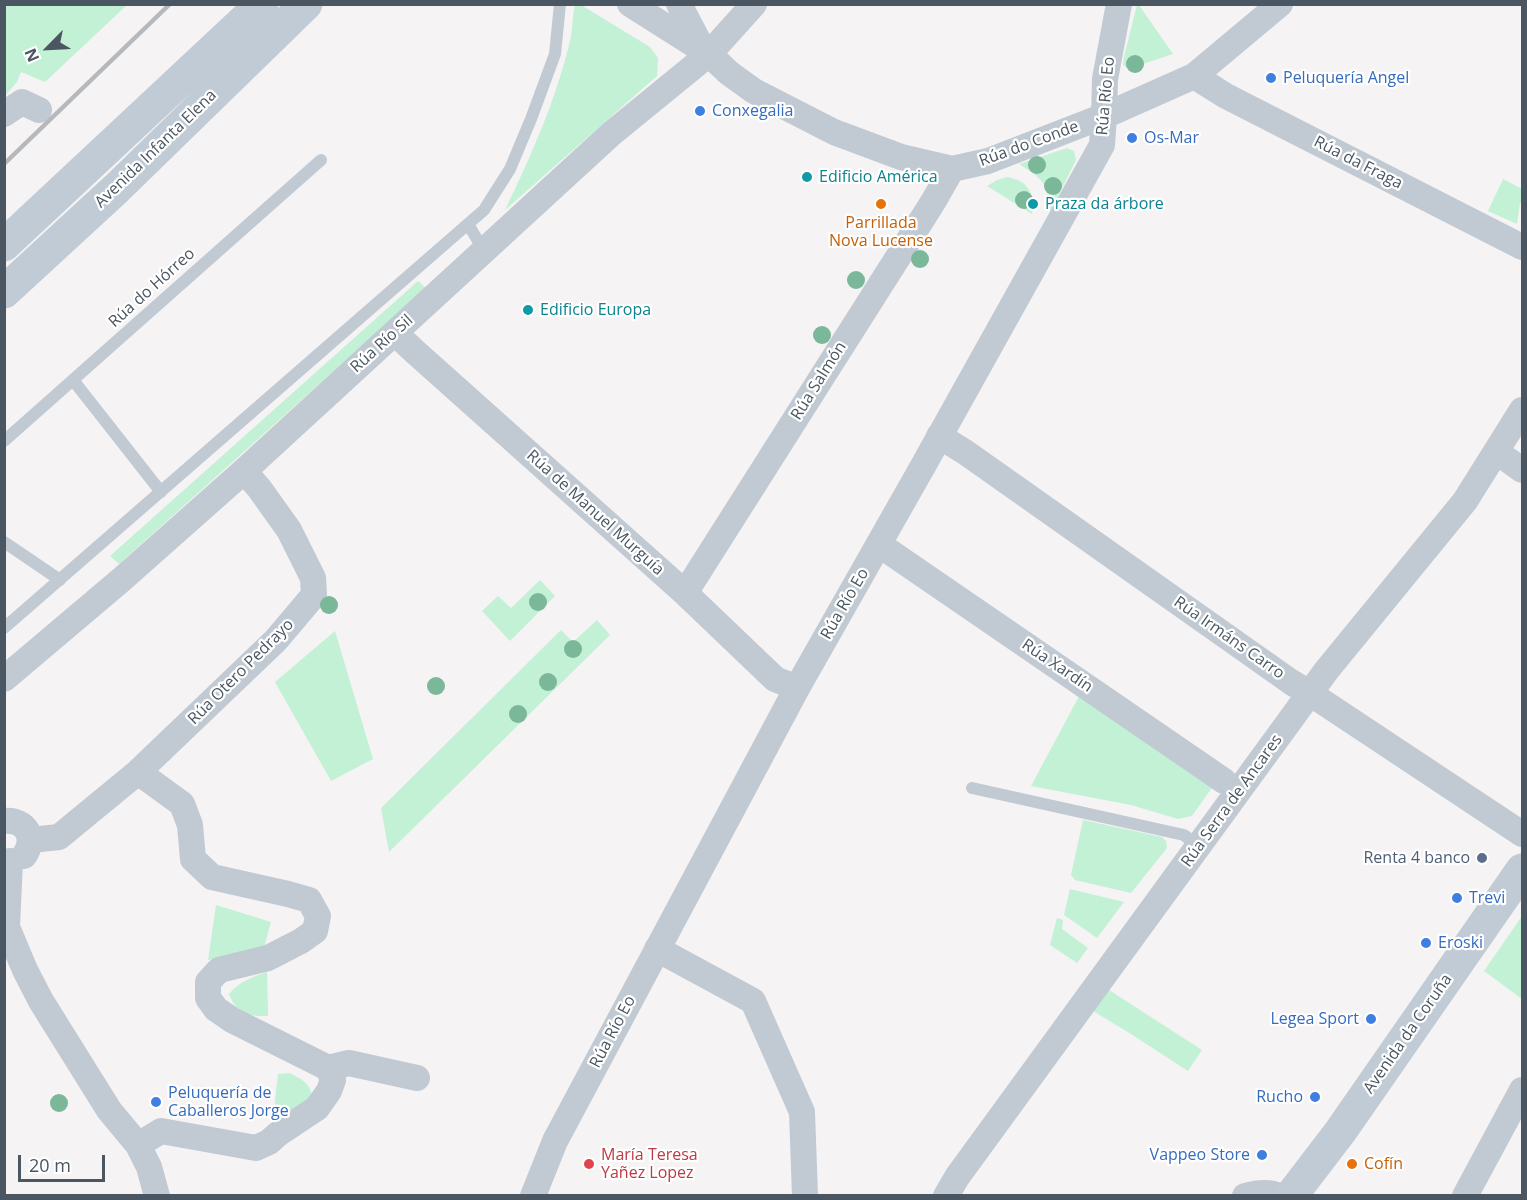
<!DOCTYPE html>
<meta charset="utf-8">
<style>
body{margin:0}
#map{position:relative;width:1527px;height:1200px;overflow:hidden;background:#f5f3f3;font-family:"Open Sans",sans-serif}
canvas{display:block}
.frame{position:absolute;inset:0;border:6px solid #4a5661;pointer-events:none}
.north{position:absolute;left:18px;top:18px;width:60px;height:60px;-webkit-text-stroke:4px #fff;paint-order:stroke;rotate:246deg;font-size:16px;font-weight:700;line-height:24px;text-align:center;color:#4a5661}
.north::after{content:'';display:block;margin:auto;width:21px;height:27px;background:#4a5661;clip-path:polygon(50% 0,100% 100%,50% 72%,0 100%)}
.scale{position:absolute;left:18px;top:1155px;width:87px;height:27px;box-sizing:border-box;border:3px solid #4a5661;border-top:0;padding-left:8px;font-size:18px;line-height:21px;white-space:nowrap;color:#4a5661;-webkit-text-stroke:4px #fff;paint-order:stroke}
</style>
<div id="map">
<canvas width="1527" height="1200"></canvas>
<div class="frame"></div>
<div class="north">N</div>
<div class="scale">20 m</div>
</div>
<script>
const ctx = document.querySelector('canvas').getContext('2d');
ctx.lineJoin = 'round';
function paint(path, color) { ctx.fillStyle = color; ctx.fill(path, 'evenodd'); }
function stroke(path, color, width, dash) { ctx.strokeStyle = color; ctx.lineWidth = width; ctx.lineCap = dash ? 'butt' : 'round'; ctx.setLineDash(dash || []); ctx.stroke(path); }
function drawText(font, color, halo, rows, align = 'center') {
  ctx.font = font + ' "Open Sans",sans-serif'; ctx.lineWidth = 4.5; ctx.setLineDash([]); ctx.textBaseline = 'middle'; ctx.strokeStyle = halo; ctx.fillStyle = color; for (const [text, x, y, turn = 0] of rows) {
    ctx.save(); ctx.translate(x, y); ctx.rotate((+turn || 0) * Math.PI / 180); ctx.textAlign = isNaN(turn) ? turn : align; if (halo) ctx.strokeText(text, 0, 0); ctx.fillText(text, 0, 0); ctx.restore();
  }
}
paint(new Path2D(`
 M5 4H127V5L45 82 21 72 17 82 5 96Z
 M575 5H581L650 47 658 58 657 76 505 210C531 156 556 100 570 41 573 29 572 17 575 5Z
 M1137 5H1139L1173 54 1128 69 1123 65 1124 57Z
 M1067 148 1074 151 1076 160 1050 212C1048 183 1043 179 1019 164Z
 M1007 177C1029 181 1034 193 1032 214L987 186 997 180Z
 M1503 179 1522 189V203H1520L1517 224 1488 211Z
 M418 281 426 288 119 564 110 556Z
 M540 580 555 596 510 641 482 611 498 596 511 608Z
 M597 620 610 635 389 852 381 808 561 630 573 642Z
 M335 631 373 759 331 781 275 682Z
 M1084 687 1214 785 1192 816 1178 819 1131 805 1031 786Z
 M1083 820 1162 837 1166 841 1167 848 1131 893 1075 880 1071 875Z
 M1070 889 1124 902 1097 938 1064 915Z
 M216 905 271 922 263 951 208 960Z
 M1522 916V999L1484 971Z
 M1057 918 1063 920 1062 929 1088 948 1077 963 1050 945Z
 M267 972 268 1016C247 1016 237 1014 229 994 239 982 252 977 267 972Z
 M1109 990 1202 1050 1188 1071 1131 1034 1093 1011Z
 M290 1073C304 1081 309 1082 313 1098L285 1119H273L278 1074Z`), '#c3f1d5');
stroke(new Path2D(`
 M468 224 484 251
 M73 380 161 492
 M4 441 321 160
 M4 542 60 580
 M4 628 484 210 510 169 531 119 555 54 560 4
 M972 788 1184 835 1199 847`), '#c1cad2', 12);
stroke(new Path2D(`
 M630 4 709 54 729 73 754 91 834 132 901 157 952 169 988 161 1104 116 1194 76 1280 4
 M679 4 702 48
 M1194 76 1226 96 1522 247
 M4 114 22 102 39 110
 M395 333 413 350 685 593 775 679 797 688
 M939 436 965 452 1291 682 1311 694 1522 834
 M1508 460 1522 470
 M890 552 1224 781
 M685 593 933 202 952 169
 M4 679 121 580 244 471 611 134 709 54 754 4
 M4 821C26 819 37 838 24 856
 M30 840 59 837 138 772 276 640 314 595 313 578 289 530 259 488 244 471
 M10 861 7 927 25 970 41 1001 109 1110 138 1145 149 1167 157 1196
 M657 949 753 1001 802 1112 805 1196
 M328 1068 349 1063 417 1078
 M138 1145 161 1131 256 1148 269 1142 278 1134 317 1108 329 1091 333 1080 328 1068 232 1020 216 1009 208 998V982L219 970 268 958 301 941 315 931 318 916 309 900 288 894 212 877 193 859 190 825 182 804 138 772
 M533 1196 555 1141 797 688 923 466 1102 145 1104 116 1105 79 1119 4
 M946 1196 957 1177 1326 671 1465 501 1522 410
 M1245 1196C1256 1193 1269 1191 1279 1196
 M1465 1196 1522 1090`), '#c1cad2', 26);
stroke(new Path2D(`
 M4 245 262 4
 M4 292 117 188 306 4
 M1291 1196 1340 1132 1522 870`), '#c1cbd6', 33);
stroke(new Path2D(`
 M4 164 170 4`), '#b5b8bd', 4.5);
ctx.fillStyle = '#7bb799';
for (const [x, y] of [
 [1135,64],
 [1037,165],
 [1053,186],
 [1024,200],
 [920,259],
 [856,280],
 [822,335],
 [538,602],
 [329,605],
 [573,649],
 [548,682],
 [436,686],
 [518,714],
 [59,1103]
]) { ctx.beginPath(); ctx.arc(x, y, 9, 0, 2 * Math.PI); ctx.fill(); }
for (const [x, y, r, color] of [
 [1271,78,6,"#3f7fe0"],
 [700,111,6,"#3f7fe0"],
 [1132,138,6,"#3f7fe0"],
 [807,177,6,"#0f9aa8"],
 [881,204,6,"#e8710a"],
 [1033,204,6,"#0f9aa8"],
 [528,310,6,"#0f9aa8"],
 [1482,858,6,"#5c6f8a"],
 [1457,898,6,"#3f7fe0"],
 [1426,943,6,"#3f7fe0"],
 [1371,1019,6,"#3f7fe0"],
 [1315,1097,6,"#3f7fe0"],
 [156,1102,6,"#3f7fe0"],
 [1262,1155,6,"#3f7fe0"],
 [589,1164,6,"#e0444e"],
 [1352,1164,6,"#e8710a"]
]) { const dot = new Path2D(); dot.arc(x, y, r, 0, 2 * Math.PI); ctx.fillStyle = color; ctx.fill(dot); stroke(dot, '#fff', 2); }
drawText('16px', '#366cbe', '#fff', [
 ["Peluquería Angel",1283,78],
 ["Conxegalia",712,111],
 ["Os-Mar",1144,138],
 ["Trevi",1469,898],
 ["Eroski",1438,943],
 ["Legea Sport",1359,1019,"right"],
 ["Peluquería de",168,1093],
 ["Caballeros Jorge",168,1111],
 ["Rucho",1303,1097,"right"],
 ["Vappeo Store",1250,1155,"right"]
], 'left');
drawText('16px', '#4a5661', '#fff', [
 ["Rúa Río Eo",1106,96,-85],
 ["Rúa do Conde",1029,144,-20],
 ["Avenida Infanta Elena",156,149,-44],
 ["Rúa da Fraga",1358,163,27],
 ["Rúa do Hórreo",152,288,-42],
 ["Rúa Río Sil",382,344,-42],
 ["Rúa Salmón",819,381,-58],
 ["Rúa de Manuel Murguía",595,513,42],
 ["Rúa Río Eo",845,604,-60],
 ["Rúa Irmáns Carro",1229,638,35],
 ["Rúa Xardín",1057,666,34],
 ["Rúa Otero Pedrayo",241,672,-45],
 ["Rúa Serra de Ancares",1232,801,-54],
 ["Rúa Río Eo",613,1032,-62],
 ["Avenida da Coruña",1408,1034,-55]
]);
drawText('16px', '#0d838f', '#fff', [
 ["Edificio América",819,177],
 ["Praza da árbore",1045,204],
 ["Edificio Europa",540,310]
], 'left');
drawText('16px', '#c56008', '#fff', [
 ["Parrillada",881,223],
 ["Nova Lucense",881,241],
 ["Cofín",1364,1164,"left"]
]);
drawText('16px', '#4e5e75', '#fff', [
 ["Renta 4 banco",1470,858]
], 'right');
drawText('16px', '#be3a42', '#fff', [
 ["María Teresa",601,1155],
 ["Yañez Lopez",601,1173]
], 'left');
</script>
